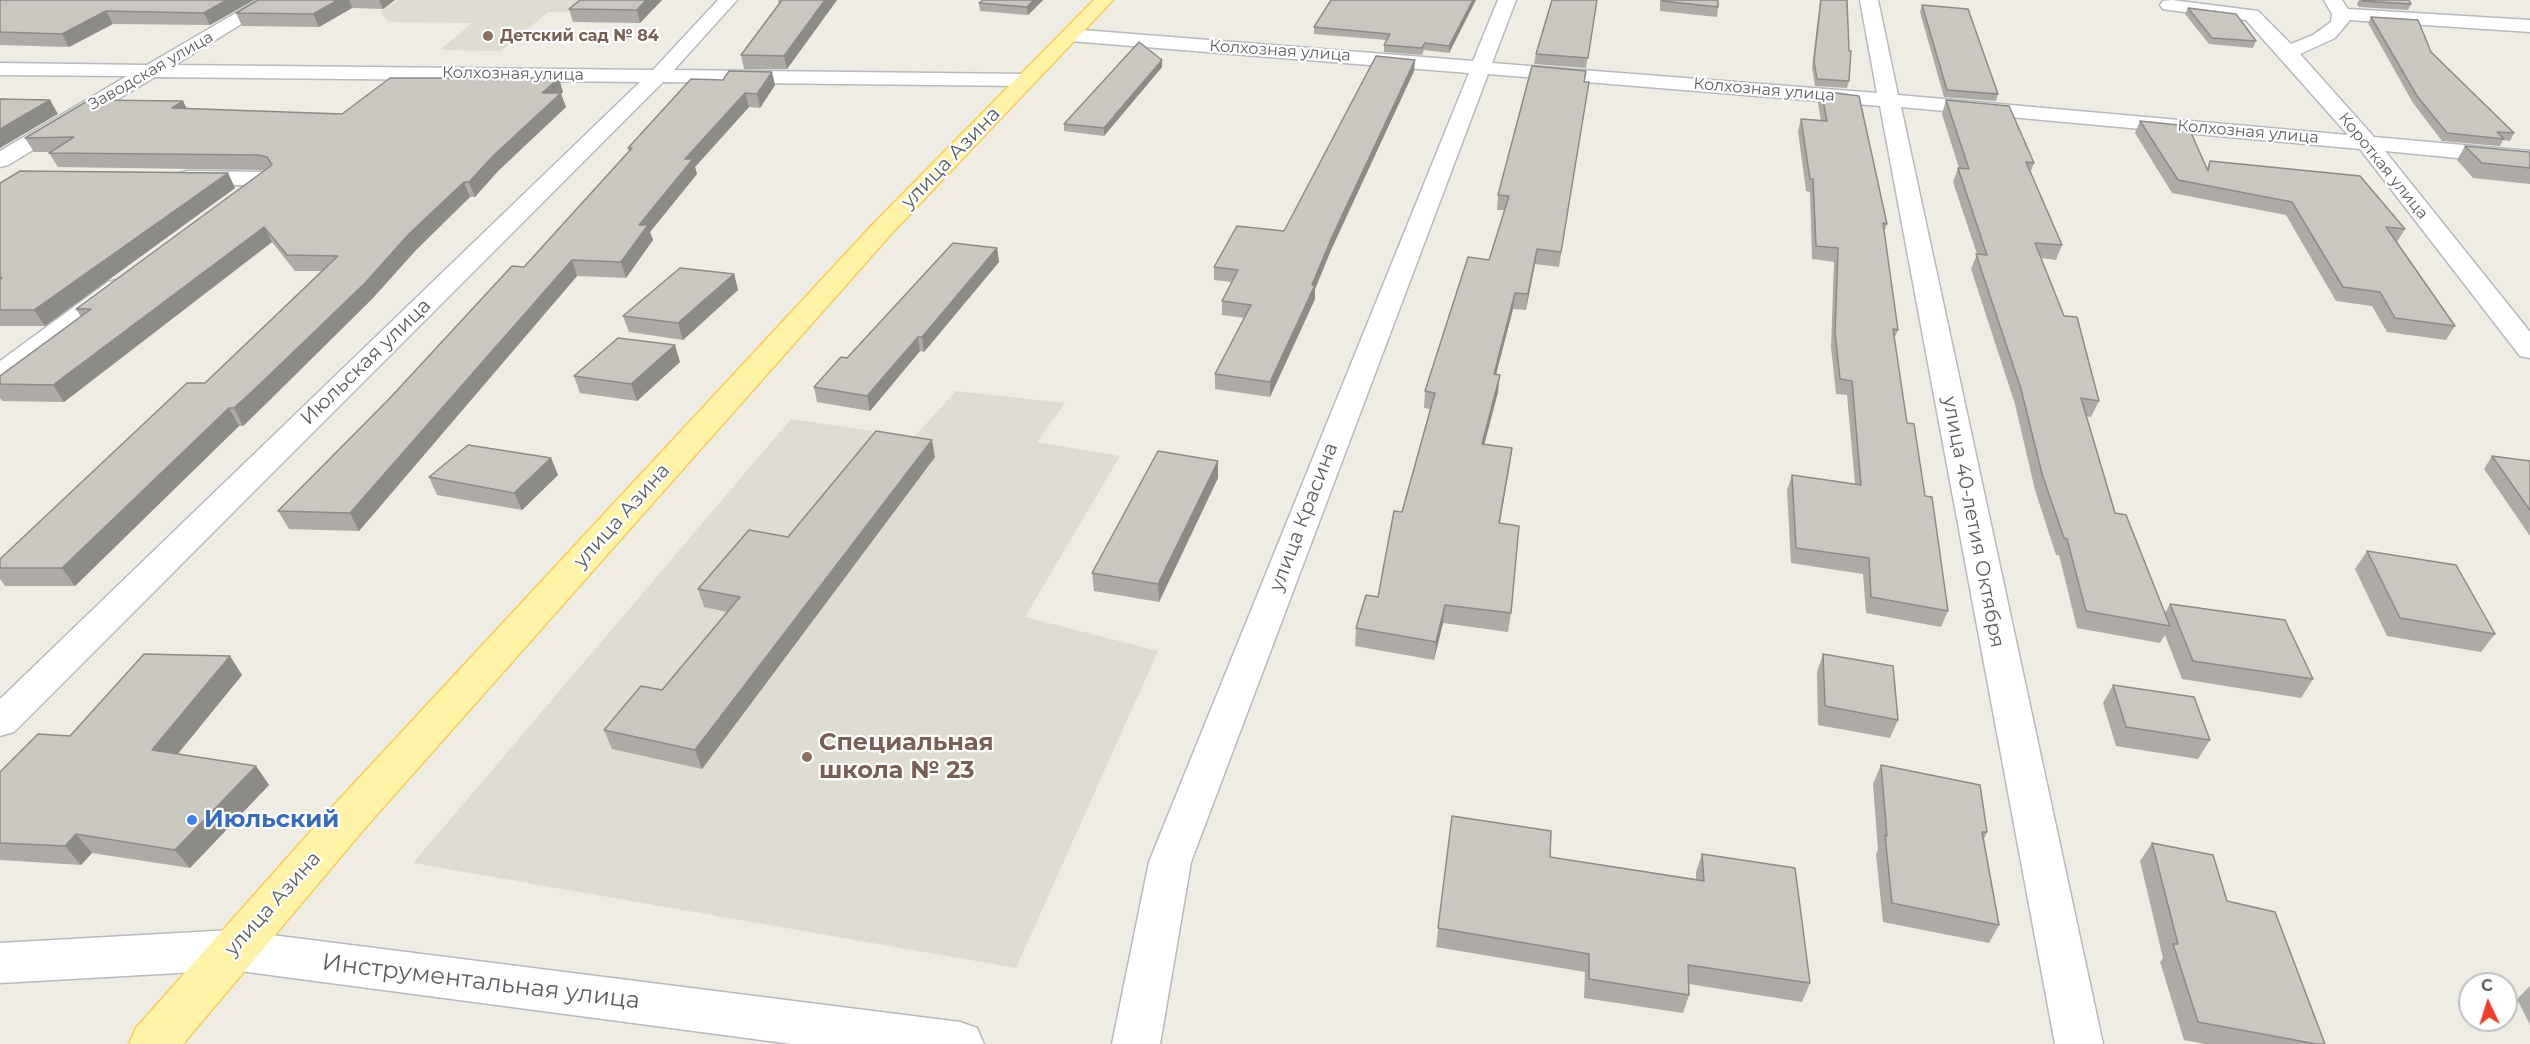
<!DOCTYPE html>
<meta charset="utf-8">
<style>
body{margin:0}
#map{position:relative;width:2530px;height:1044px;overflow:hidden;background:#efece3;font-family:Montserrat,sans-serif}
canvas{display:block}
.north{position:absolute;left:2458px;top:972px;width:60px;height:60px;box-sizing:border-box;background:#fff;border:2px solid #bdbfc1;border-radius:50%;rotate:356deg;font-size:16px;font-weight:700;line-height:24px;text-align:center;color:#5b5f65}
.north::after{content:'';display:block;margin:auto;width:21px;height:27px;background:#f03c28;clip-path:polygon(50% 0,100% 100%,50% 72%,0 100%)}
</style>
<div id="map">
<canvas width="2530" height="1044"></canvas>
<div class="north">С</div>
</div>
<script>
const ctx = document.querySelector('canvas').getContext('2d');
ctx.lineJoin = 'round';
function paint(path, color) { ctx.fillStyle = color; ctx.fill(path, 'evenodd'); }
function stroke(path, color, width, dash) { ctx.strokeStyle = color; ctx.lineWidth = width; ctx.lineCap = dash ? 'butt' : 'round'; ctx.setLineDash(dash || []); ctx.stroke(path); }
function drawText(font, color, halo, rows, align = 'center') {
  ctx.font = font + ' Montserrat,sans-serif'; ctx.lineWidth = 4.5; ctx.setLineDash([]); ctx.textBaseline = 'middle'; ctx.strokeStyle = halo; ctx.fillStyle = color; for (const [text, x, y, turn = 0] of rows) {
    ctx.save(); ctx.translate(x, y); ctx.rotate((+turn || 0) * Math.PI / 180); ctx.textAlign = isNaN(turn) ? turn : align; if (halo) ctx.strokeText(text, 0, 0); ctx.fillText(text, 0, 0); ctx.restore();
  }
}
paint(new Path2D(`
 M398 0H591L577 12H548L501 51 440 50 472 23 389 22 380 12Z
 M956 391 1065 403 1037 442 1120 456 1025 617 1158 651 1016 968 413 863 791 419 914 437Z`), '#dfdcd2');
const minor = new Path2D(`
 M258 0H280L175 65 653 70 718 0H737L674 70 1026 74 1033 76 1036 80 1033 84 1026 86 663 82 14 732 0 736V699L640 82 155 77 8 165 0 167V151L127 76 0 75V63L147 65Z
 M1498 0H1516L1492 63 1877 93 1860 0H1878L1898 95 2348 135 2246 20 2169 10 2163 9 2160 5 2163 1 2172 0 2258 11 2291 44 2313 35 2331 22 2332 14 2324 0H2342L2348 9 2530 20V32L2350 20 2335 38 2300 54 2374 137 2530 151V165L2385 151 2530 332V358L2520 356 2360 149 1901 107 2103 1044H2055L1880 106 1488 74 1191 862 1160 1044H1112L1149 862 1469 73 1070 41 1061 35 1070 29 1473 61Z
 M187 171 266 172 274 174 277 179 274 184 266 186 179 183 176 178 179 173Z
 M117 280 126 282 130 288 126 294 10 380 0 383V361L108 282Z
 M232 930 960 1022 977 1028 984 1044H792L232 970 0 983V943Z`);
const major = new Path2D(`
 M1094 0H1113L893 232 365 828 183 1044H129L136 1028 335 804 875 222Z`);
stroke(minor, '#b6b9be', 3);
stroke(major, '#f7cd54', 3);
paint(minor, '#fff');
paint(major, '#fff3a8');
paint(new Path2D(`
 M0 0H254L210 25 113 24 69 47 0 45Z
 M258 0H395L383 9 352 8 319 27 242 26 236 13Z
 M580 0H662L640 23 573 22 569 9Z
 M778 0H837L787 69H744L741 55 779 4Z
 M1043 0 1028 15 980 11 979 3Z
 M1331 0H1476L1449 53 1424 50 1422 55 1384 52V45L1386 40 1314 34V27Z
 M1597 0 1586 68 1534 64 1536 54Z
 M1660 0H1718V7L1717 17 1660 11Z
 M1820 0H1847L1849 81 1847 88 1815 86 1812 68Z
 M2359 0H2409L2411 4 2408 10 2359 7 2357 4Z
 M1922 5 1998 94 1996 101 1944 97 1920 12Z
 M2188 8 2256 41 2253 48 2209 44 2185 14Z
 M2371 17 2514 133 2510 141 2503 140 2500 146 2442 141 2413 103 2368 23Z
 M1162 60V67L1104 136 1064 131V124Z
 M1414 71 1331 250 1315 289V299L1270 397 1215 389V374L1245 318 1222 315V301L1232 282 1214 280V267L1284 231Z
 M691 79 775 85 760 108 749 107 695 167 697 174 650 232 653 240 626 278 577 276 359 531 289 529 278 511 524 267 629 152 628 148Z
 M1584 82H1589L1559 267 1535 264 1526 310 1513 309 1496 374 1498 392 1484 444 1512 448 1500 523 1511 613 1508 632 1443 623 1434 660 1355 646 1356 628 1378 597 1430 409 1424 408 1425 391 1489 260 1505 210H1497L1498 195Z
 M1821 91 1887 224 1884 232 1898 330 1894 339 1907 423 1925 496 1948 611 1941 627 1866 613 1863 574 1791 563 1787 490 1792 475 1855 484 1847 395 1836 394 1831 347 1834 262 1812 259 1810 192 1806 191 1798 131 1801 119 1821 121 1818 103Z
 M563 92 561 94 566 107 498 171 475 197H470L416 250 372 299 267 403 243 426H239L75 586H5L0 579V559L205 383 321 271H295L272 242 64 402 2 401 0 398V376L81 317 76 309 265 170 58 167 49 153 50 152H34L25 138 187 109 342 114Z
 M1946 100 2034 163 2030 173 2062 245 2056 260 2041 258 2099 401 2091 417 2086 416 2115 513 2165 613 2170 604 2313 679 2301 698 2182 679 2165 635 2160 643 2077 628 2059 555H2056L2035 490 2015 404 1971 269 1977 254 1953 182 1958 168H1959L1942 114Z
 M2140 121 2207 168 2210 161 2405 229 2397 242 2455 326 2446 340 2387 332 2372 306 2336 301 2286 215 2172 193 2135 133Z
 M2465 146 2530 168V184L2473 178 2457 160Z
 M228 173 235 188 45 326H0V183Z
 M997 248 999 262 924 352 920 351 870 411 817 402 814 387Z
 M734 274 738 290 683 340 629 332 623 316Z
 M680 362 637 401 580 393 574 376Z
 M2492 456 2530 461V536L2484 469Z
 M935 457 702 769 612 749 604 730 662 690 727 612 704 607 698 589 788 537Z
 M551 458 558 475 522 510 437 495 429 477Z
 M1218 461V478L1159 602 1094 591 1092 573Z
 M2367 551 2495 634 2481 652 2387 636 2355 569Z
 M1823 654 1898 720 1890 738 1818 725 1817 672Z
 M242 675 178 754 256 766 269 785 190 868 92 853 81 865 0 860V772L70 736Z
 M2113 685 2210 740 2198 759 2116 746 2103 703Z
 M1881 765 1987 832 1984 839 1999 925 1989 943 1883 922 1876 854 1878 850 1873 784Z
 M1452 816 1550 857 1696 879V872L1702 854 1810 983 1802 1002 1689 984V995L1683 1013 1584 998 1585 972 1436 947Z
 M2152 843 2227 901 2325 1044H2205L2184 1040 2160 962 2163 958 2140 861Z
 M2530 986V1025L2517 999Z`), '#aeaaa5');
paint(new Path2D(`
 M226 0H254L210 25 204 13Z
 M338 0H349L352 8 319 27 313 14Z
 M379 0H395L383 9Z
 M646 0H662L640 23 637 10Z
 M825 0H837L787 69 784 56Z
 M1034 0H1043L1028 15 1027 7Z
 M1473 0H1476L1449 53V46Z
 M106 11 113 24 69 47 62 34Z
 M1162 60V67L1104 136V128Z
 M1415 60 1414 71 1331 250 1315 289V299L1270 397V382L1332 237Z
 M772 72 775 85 760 108 757 94Z
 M559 78 563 92 561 94 566 107 498 171 475 197 469 182 493 156 542 93Z
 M745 93 749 107 695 167 697 174 650 232 653 240 626 278 621 262 639 225 685 159Z
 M50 100 58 114 0 148V129Z
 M183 101 190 115 172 108Z
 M228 173 235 188 45 326 34 310Z
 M464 182 470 197 416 250 372 299 243 426 234 408 409 234Z
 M264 227 272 242 64 402 53 385Z
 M997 248 999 262 924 352 922 337Z
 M1537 249 1535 264 1526 310 1528 294Z
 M572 260 577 276 359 531 350 513Z
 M734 274 738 290 683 340 678 323Z
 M1515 293 1513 309 1492 390 1494 374Z
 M918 337 920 351 870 411 867 396Z
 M675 345 680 362 637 401 631 384Z
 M1500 375 1498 392 1480 461 1482 444Z
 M229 408 239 426 75 586 62 568Z
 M932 440 935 457 702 769 695 750Z
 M1512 448 1510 465 1496 541 1499 523Z
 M551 458 558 475 522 510 514 493Z
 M1218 461V478L1159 602 1158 584Z
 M1445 605 1443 623 1434 660 1436 642Z
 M230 656 242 675 166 768 152 750Z
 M256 766 269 785 190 868 175 850Z
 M76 834 92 853 81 865 65 846Z`), '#8d8b86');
const building = new Path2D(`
 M0 0H226L204 13 106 11 62 34 0 32Z
 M258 0H338L313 14 236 13Z
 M580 0H646L637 10 569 9Z
 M782 0H825L784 56 741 55Z
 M983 0H1034L1027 7 979 3Z
 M1331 0H1473L1449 46 1425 43 1422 48 1384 45 1390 34 1314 27Z
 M1552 0H1597L1588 58 1536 54Z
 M1662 0H1718V7L1662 1Z
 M1821 0H1847L1849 51H1851L1849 81 1817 79 1814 61Z
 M2362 0H2409L2411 4 2362 1Z
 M1922 5 1968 9 1998 94 1947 90Z
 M2188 8 2236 14 2256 41 2212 38Z
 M2371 17 2418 20 2431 52 2514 133 2497 132 2504 139 2447 133 2417 96Z
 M1139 42 1162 60 1104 128 1064 124Z
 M1376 56 1415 60 1332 237 1312 285H1315L1270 382 1215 374 1251 305 1222 301 1238 270 1214 267 1237 226 1284 231Z
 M1532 66 1586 71 1584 82H1589L1561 252 1537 249 1528 294 1515 293 1494 374 1500 375 1482 444 1512 448 1499 523 1519 526 1511 613 1445 605 1436 642 1356 628 1366 595 1378 597 1394 511 1402 512 1435 393 1425 391 1468 257 1489 260 1509 196 1498 195Z
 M729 71 772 72 757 94 745 93 685 159H693L639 225H648L621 262 572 260 350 513 278 511 390 398 512 266 524 267 632 148H628L691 79 723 80Z
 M390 78H559L542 93H561L493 156 469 182H464L409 234 365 283 258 386 234 408H229L62 568H0V559L187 383H205L338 256 287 255 264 227 53 385 0 384V376L91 309H76L272 165 267 157 259 155 49 153 74 137 25 138 89 100 183 101 172 108 342 114Z
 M1821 91 1859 96 1887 224 1883 223 1898 330 1893 329 1907 423 1914 424 1925 496 1932 497 1948 611 1871 597 1869 558 1796 548 1792 475 1861 485 1852 381 1840 379 1835 333 1838 248 1816 246 1813 179H1810L1801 119 1827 121Z
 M0 99 50 100 0 129Z
 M1946 100 2009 106 2034 163 2026 162 2062 245 2035 243 2064 316 2077 317 2099 401 2081 398 2115 513 2126 515 2170 626 2086 611 2067 539 2064 538 2042 474 2021 389 1976 254 1987 255 1958 168 1969 169Z
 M2140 121 2188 126 2208 171 2210 161 2360 176 2405 229 2386 227 2455 326 2395 318 2380 292 2343 287 2292 202 2178 180Z
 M2465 146 2529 152 2530 153V168L2482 163Z
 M20 171 228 173 34 310H0V279L2 278H0V183Z
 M953 243 997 248 922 337H918L867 396 814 387 841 357 847 358Z
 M680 268 734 274 678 323 623 316Z
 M618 338 675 345 631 384 574 376Z
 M876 431 932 440 695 750 604 730 641 686 662 690 740 597 698 589 749 530 788 537Z
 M468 445 551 458 514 493 429 477Z
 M1158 451 1218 461 1158 584 1092 573Z
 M2492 456 2530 461V510Z
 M2367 551 2456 565 2495 634 2400 618Z
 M2170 604 2285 620 2313 679 2193 661Z
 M144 654 230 656 152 750 256 766 175 850 76 834 65 846 0 843V772L38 734 70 736Z
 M1823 654 1893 666 1898 720 1825 706Z
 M2113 685 2194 697 2210 740 2126 727Z
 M1881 765 1980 785 1987 832H1982L1999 925 1892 903 1885 835 1887 836Z
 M1452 816 1551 831 1550 857 1704 881 1702 854 1795 868 1810 983 1688 965 1689 995 1589 979V954L1438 928Z
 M2152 843 2213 855 2227 901 2275 912 2325 1044H2316L2198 1022 2173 944H2178Z`);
paint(building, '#cac6c0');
stroke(building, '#8d8b86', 1.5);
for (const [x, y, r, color] of [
 [488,36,6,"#8d6e63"],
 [807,757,6,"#8d6e63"],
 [192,820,6,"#3f7fe0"]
]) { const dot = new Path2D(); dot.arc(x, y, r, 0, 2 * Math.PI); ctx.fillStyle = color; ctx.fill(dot); stroke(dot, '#fff', 2); }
drawText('bold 16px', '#785e54', '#fff', [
 ["Детский сад № 84",500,36]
], 'left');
drawText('16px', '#5b5f65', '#fff', [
 ["Колхозная улица",1280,51,4],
 ["Заводская улица",151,71,-30],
 ["Колхозная улица",513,74,1],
 ["Колхозная улица",1764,90,5],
 ["Колхозная улица",2248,132,5],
 ["Короткая улица",2383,166,51]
]);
drawText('20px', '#5b5f65', '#fff', [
 ["улица Азина",951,158,-46],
 ["Июльская улица",366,362,-44],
 ["улица Азина",622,516,-48],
 ["улица Красина",1304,517,-69],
 ["улица 40-летия Октября",1973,522,79],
 ["улица Азина",273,904,-48]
]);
drawText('bold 24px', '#785e54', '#fff', [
 ["Специальная",819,743],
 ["школа № 23",819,771]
], 'left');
drawText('bold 24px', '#366cbe', '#fff', [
 ["Июльский",204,820]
], 'left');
drawText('24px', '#5b5f65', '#fff', [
 ["Инструментальная улица",481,982,7]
]);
</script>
